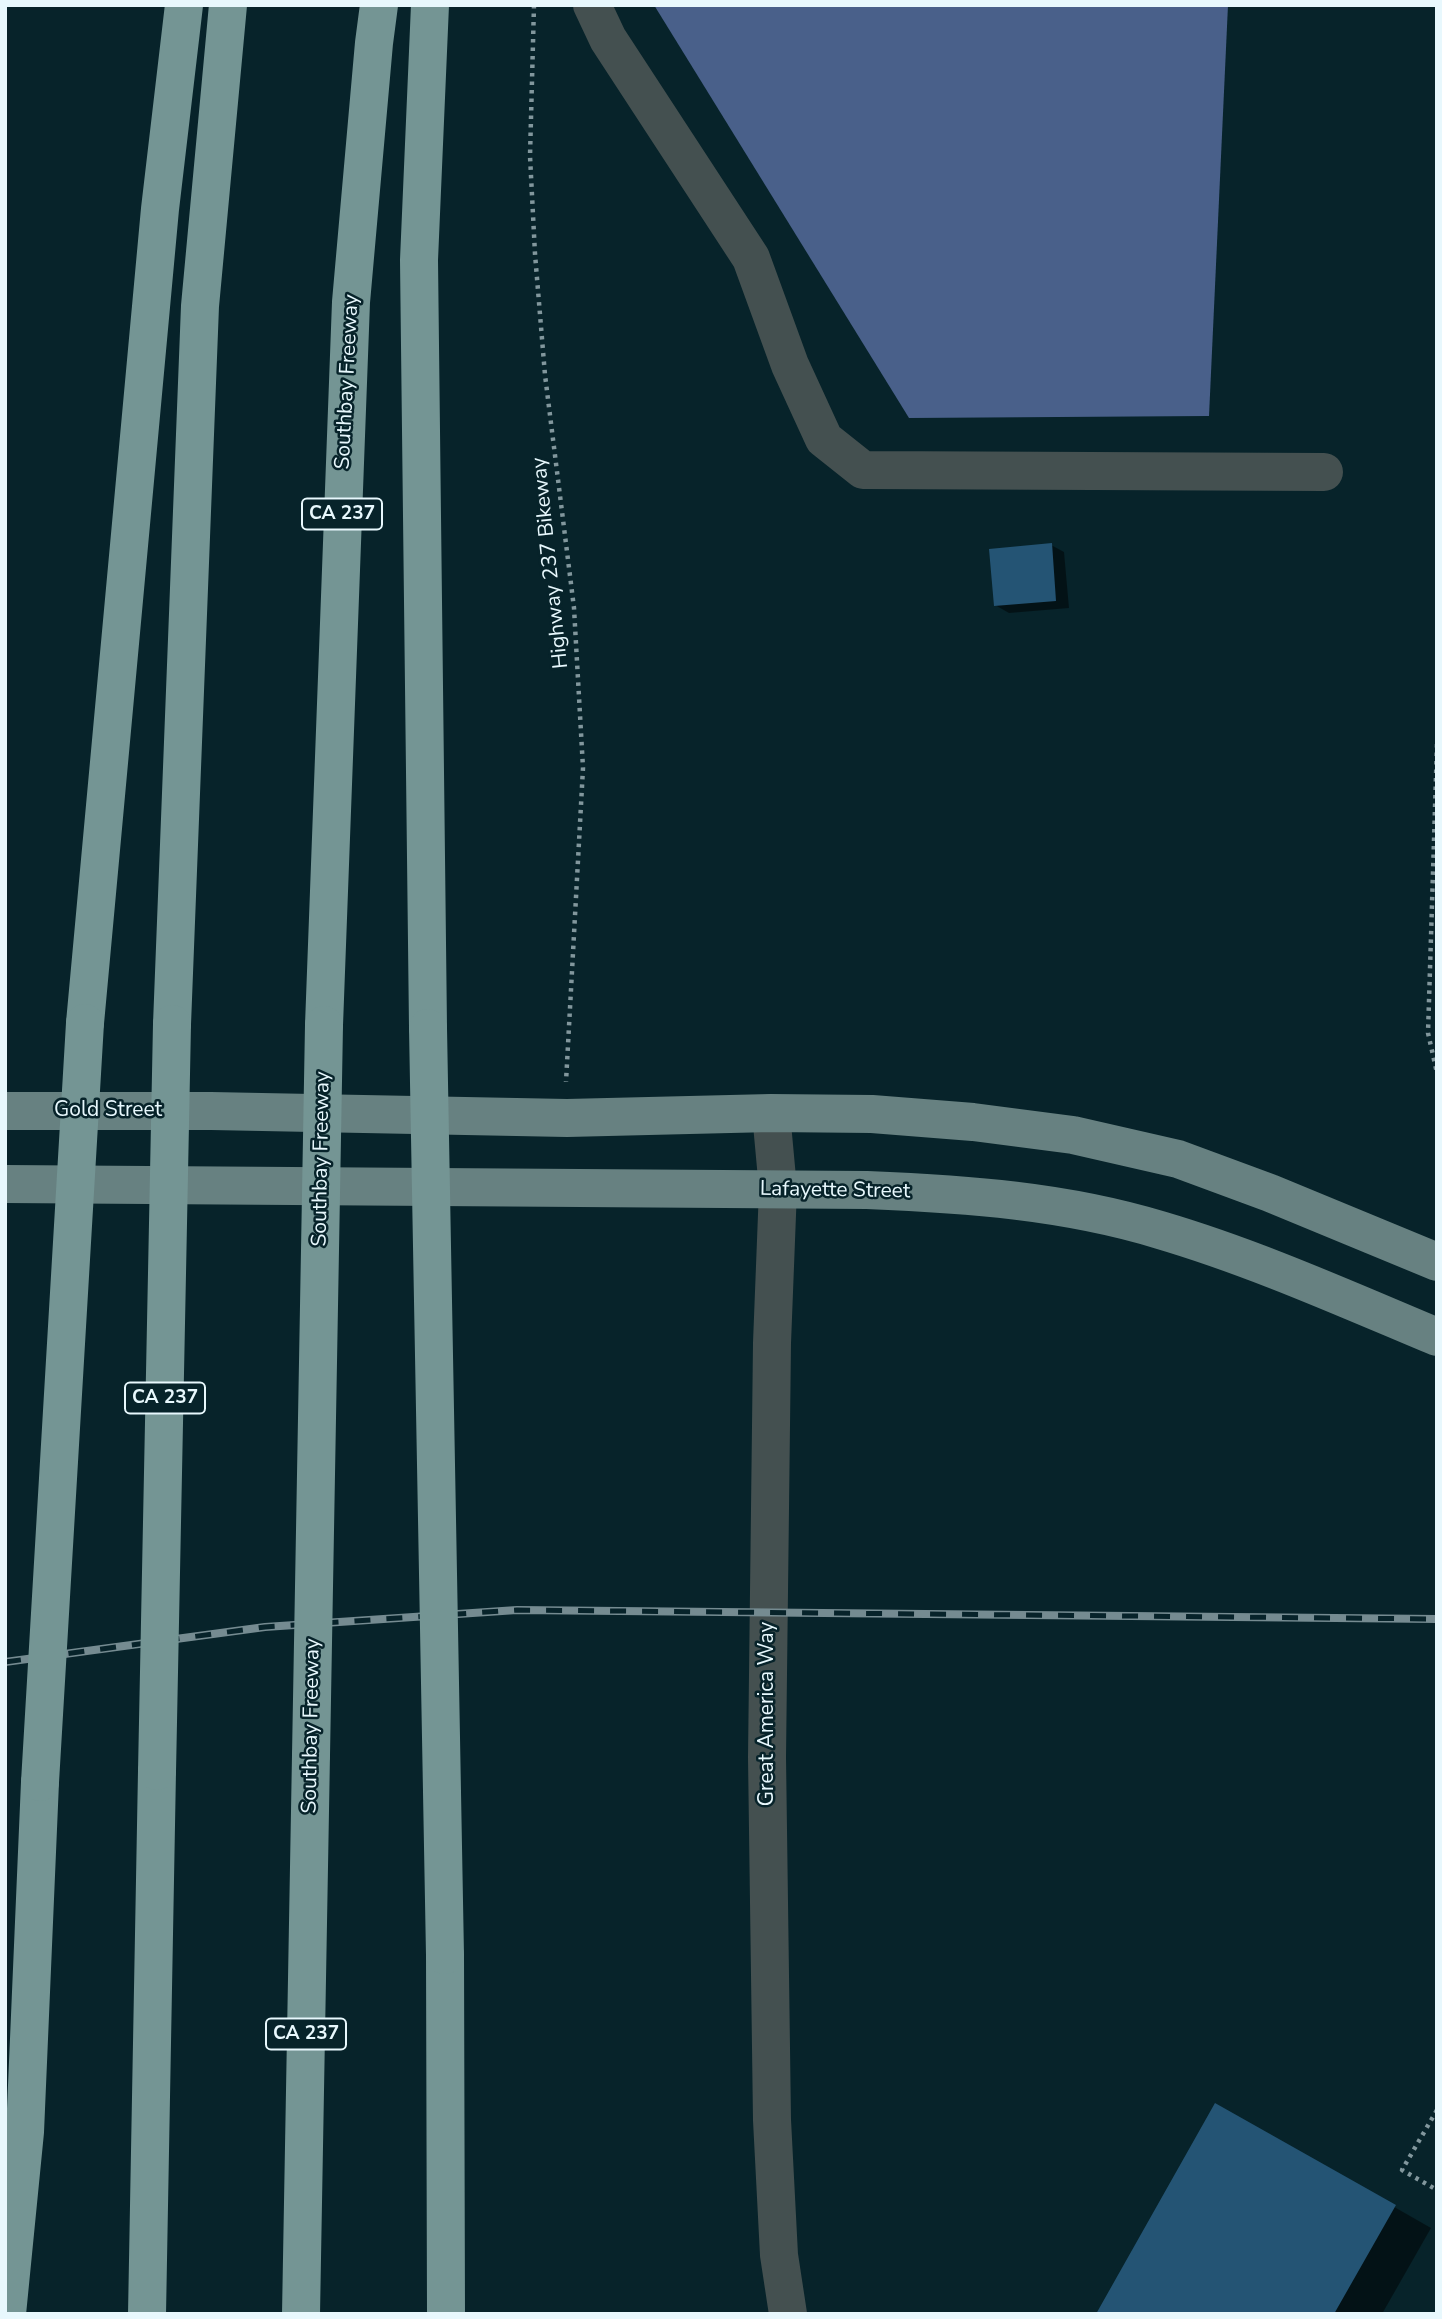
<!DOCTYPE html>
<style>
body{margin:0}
#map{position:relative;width:1442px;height:2319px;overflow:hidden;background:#07232a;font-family:"Nunito Sans",sans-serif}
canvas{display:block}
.frame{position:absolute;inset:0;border:7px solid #e8f8fd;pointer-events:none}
</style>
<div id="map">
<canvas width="1442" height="2319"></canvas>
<div class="frame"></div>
</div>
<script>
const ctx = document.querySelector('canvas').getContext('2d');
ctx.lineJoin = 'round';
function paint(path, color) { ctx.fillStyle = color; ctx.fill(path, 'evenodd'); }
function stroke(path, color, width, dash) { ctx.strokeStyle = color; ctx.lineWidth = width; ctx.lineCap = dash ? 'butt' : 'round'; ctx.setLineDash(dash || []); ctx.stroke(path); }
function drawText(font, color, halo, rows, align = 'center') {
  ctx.font = font + ' "Nunito Sans",sans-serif'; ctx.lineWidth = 5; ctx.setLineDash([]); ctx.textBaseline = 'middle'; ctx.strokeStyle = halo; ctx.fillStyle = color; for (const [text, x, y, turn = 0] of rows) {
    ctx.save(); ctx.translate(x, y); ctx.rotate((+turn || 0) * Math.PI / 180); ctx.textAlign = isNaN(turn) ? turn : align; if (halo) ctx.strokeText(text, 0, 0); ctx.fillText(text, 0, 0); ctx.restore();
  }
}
paint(new Path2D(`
 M654 5H1228L1209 416 909 418Z`), '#49608a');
paint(new Path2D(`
 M1051 545 1064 552 1069 608 1009 613 995 605Z
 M1216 2105 1431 2228 1382 2314H1098Z`), '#0007');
paint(new Path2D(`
 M1052 543 1056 601 994 606 989 549Z
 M1215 2103 1396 2205 1334 2314H1096Z`), '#245474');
stroke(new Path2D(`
 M534 5 530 156 535 254 545 375 574 608 583 768 566 1082
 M1437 744 1428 1033 1437 1073
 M1437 2110 1402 2170 1437 2190`), '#82979d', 4.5, [3.5, 5]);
stroke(new Path2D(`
 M592 5 608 39 751 258 790 365 824 439 863 470 1324 472
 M771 1113 778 1189 772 1343 767 1757 772 2120 779 2255 788 2314`), '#445050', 38);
stroke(new Path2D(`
 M5 1111H211L567 1118 771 1113 872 1114 973 1122 1073 1135 1178 1159 1270 1193 1437 1262
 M5 1184 867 1190C966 1194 1065 1201 1160 1230 1255 1258 1346 1299 1437 1337`), '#678181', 38);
stroke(new Path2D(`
 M85 1023 160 209 184 5
 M172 1024 200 306 228 5
 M324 1025 351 302 374 43 379 5
 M428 1028 419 260 430 5
 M445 1955 446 2314
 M7 2314 25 2132 40 1782
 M147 2314 157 1771
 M301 2314 311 1755`), '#749594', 38);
const rail = new Path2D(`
 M5 1662 265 1627 517 1610 1437 1619`);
stroke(rail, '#758b91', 8);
stroke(rail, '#07232a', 5, [16]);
stroke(new Path2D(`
 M428 1028 445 1955
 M311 1755 324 1025
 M157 1771 172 1024
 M40 1782 85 1023`), '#749594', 38);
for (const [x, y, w] of [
 [342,514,80],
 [165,1398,80],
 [306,2034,80]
]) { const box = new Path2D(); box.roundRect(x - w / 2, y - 15.5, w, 31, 5); ctx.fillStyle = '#07232a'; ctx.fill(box); stroke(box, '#e8f8fd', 2); }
drawText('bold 19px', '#e8f8fd', null, [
 ["CA 237",342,514],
 ["CA 237",165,1398],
 ["CA 237",306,2034]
]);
drawText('21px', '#e8f8fd', '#07232a', [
 ["Southbay Freeway",348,382,-87],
 ["Highway 237 Bikeway",551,563,-96],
 ["Gold Street",108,1111],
 ["Southbay Freeway",322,1159,-89],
 ["Lafayette Street",835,1191,1],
 ["Great America Way",768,1714,-90],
 ["Southbay Freeway",312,1726,-89]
]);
</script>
